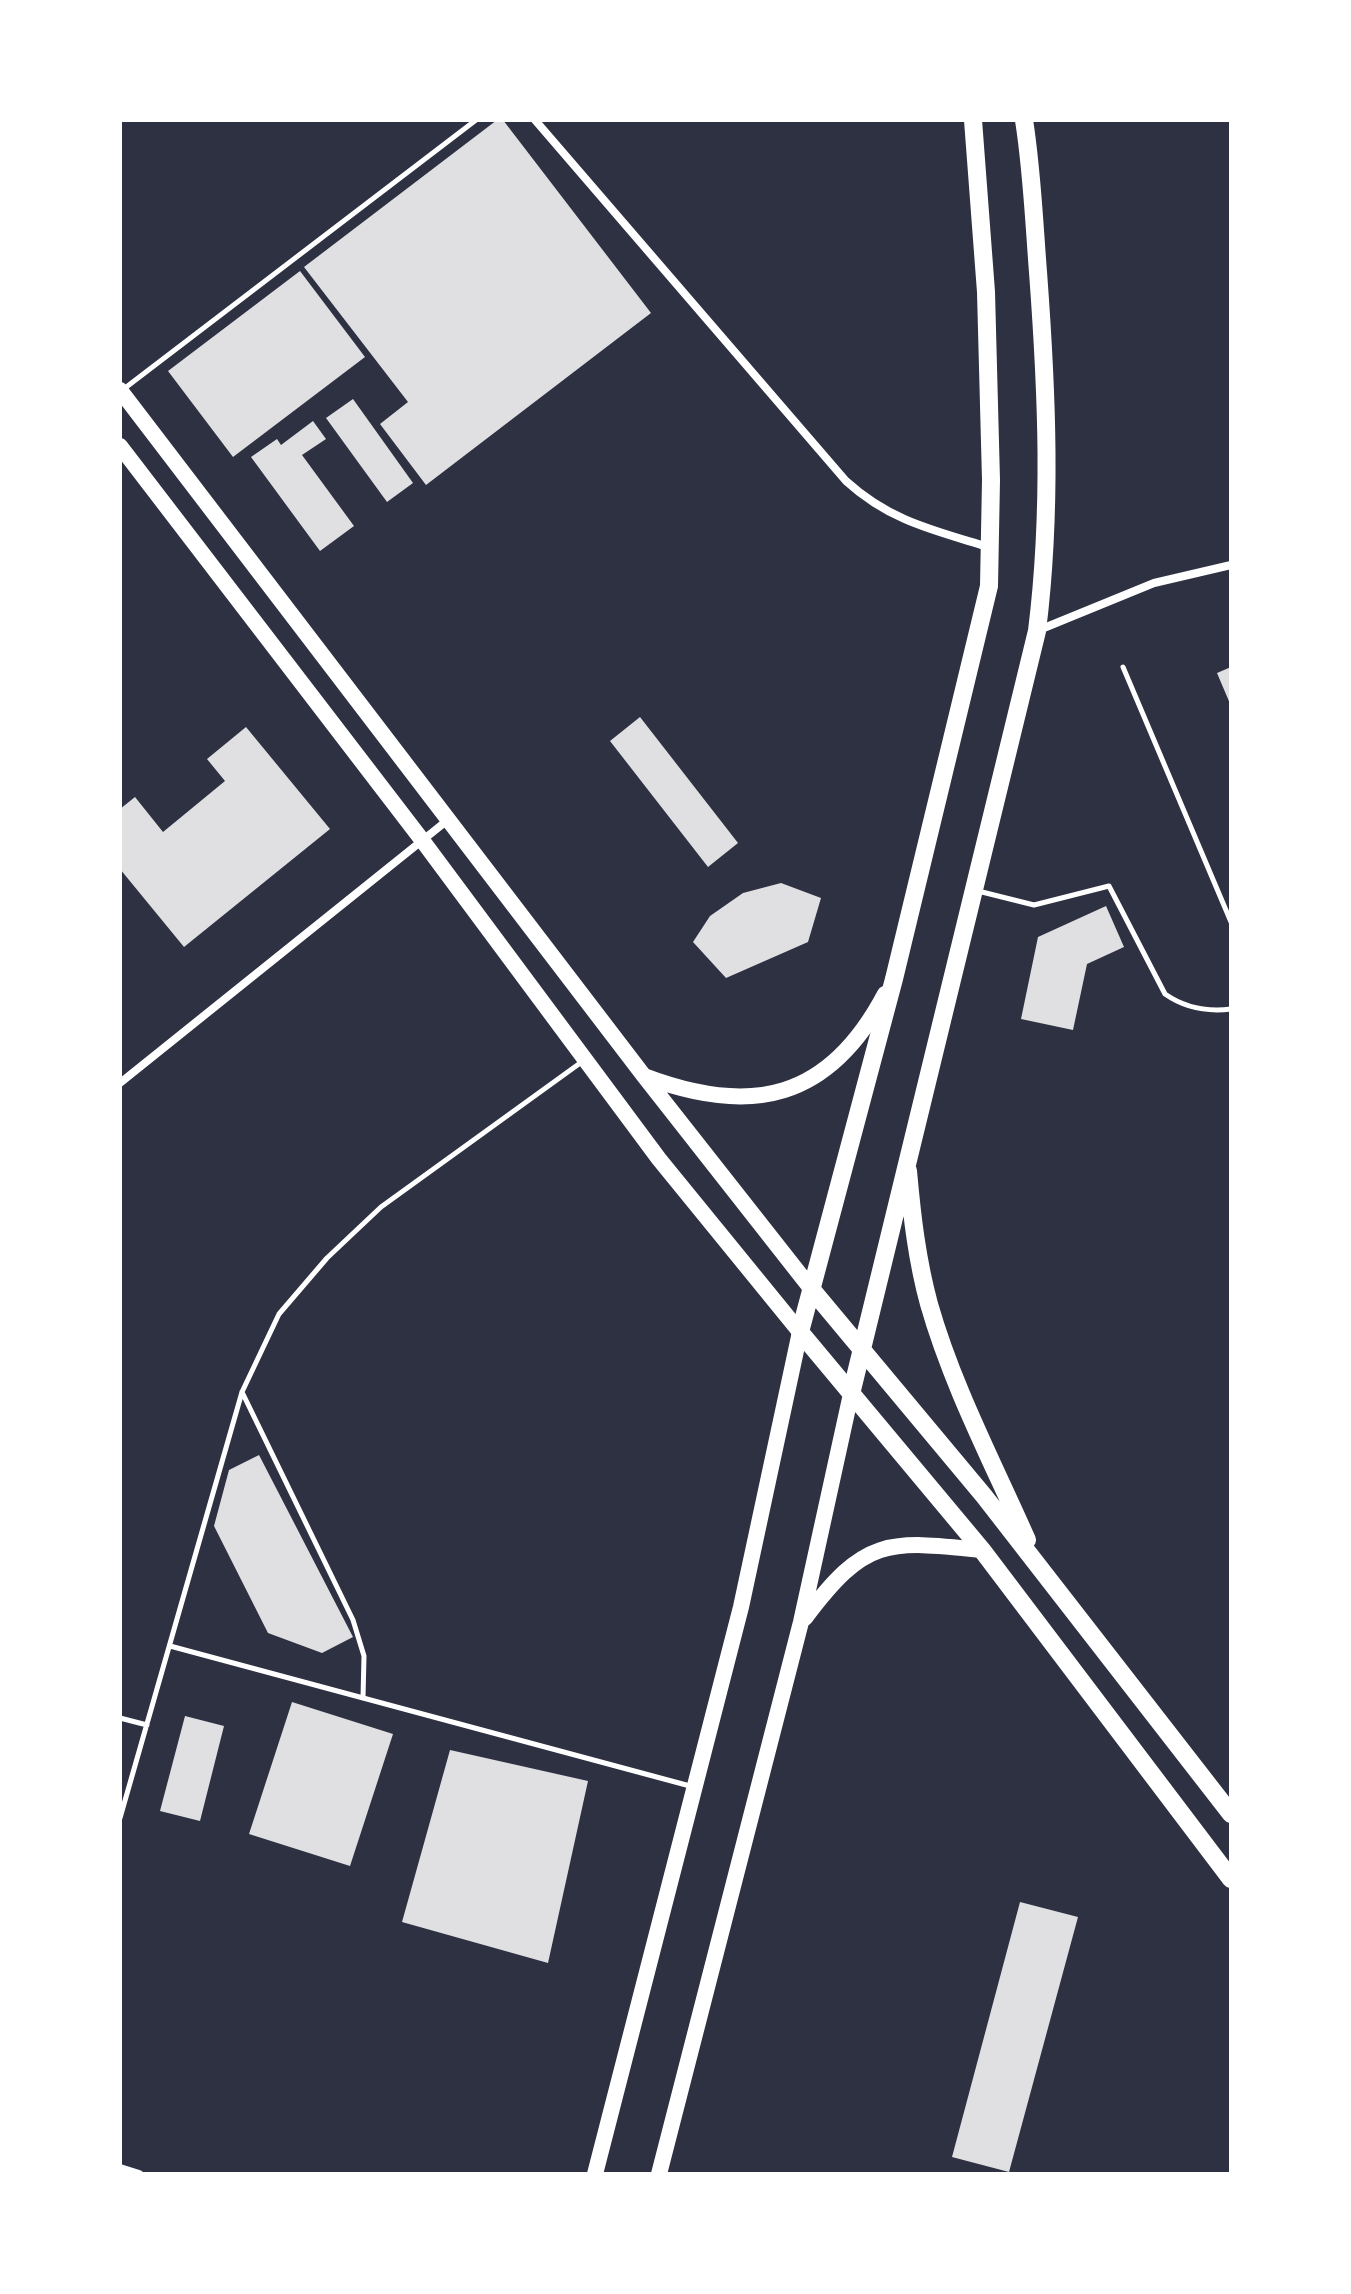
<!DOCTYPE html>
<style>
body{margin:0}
#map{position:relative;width:1351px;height:2294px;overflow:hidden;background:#2d3142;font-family:"Fira Sans Condensed",sans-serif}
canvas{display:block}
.frame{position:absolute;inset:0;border:122px solid #fff;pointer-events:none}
</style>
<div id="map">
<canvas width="1351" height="2294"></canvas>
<div class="frame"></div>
</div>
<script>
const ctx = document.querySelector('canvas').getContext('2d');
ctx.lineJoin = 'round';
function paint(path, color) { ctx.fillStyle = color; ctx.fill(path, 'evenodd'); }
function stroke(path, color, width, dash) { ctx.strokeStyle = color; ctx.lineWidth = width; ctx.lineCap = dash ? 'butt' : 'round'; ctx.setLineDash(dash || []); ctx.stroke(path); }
paint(new Path2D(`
 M497 120H503L651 313 426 485 380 424 408 402 304 267Z
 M300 271 365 357 233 457 168 371Z
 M353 399 413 483 387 502 326 418Z
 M313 421 326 439 302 455 354 526 320 551 251 457 277 439 281 445Z
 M1231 667V706L1217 673Z
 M640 717 738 843 708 867 610 741Z
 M246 727 330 829 184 947 120 869V809L135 797 163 832 225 781 207 759Z
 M781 883 821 898 808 942 726 978 693 942 710 916 743 893Z
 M1106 906 1124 947 1087 964 1073 1030 1021 1019 1038 937Z
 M259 1455 353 1637 322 1653 268 1633 214 1526 229 1470Z
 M292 1702 393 1734 350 1866 249 1834Z
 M185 1716 224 1726 200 1821 160 1811Z
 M450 1750 588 1781 548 1963 402 1922Z
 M1020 1902 1078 1917 1009 2172 952 2157Z`), '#e0e0e3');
stroke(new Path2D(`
 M125 388 476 120
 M1123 667 1231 922
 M978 891 1034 905 1109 886 1165 994C1185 1008 1207 1012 1231 1009
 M242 1392 353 1620 364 1656 363 1698
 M170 1646 690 1786
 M120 1718 147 1725
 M120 1818 242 1392 279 1314 327 1258 381 1207 583 1061`), '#fff', 5);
stroke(new Path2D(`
 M535 120 846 481C890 521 933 530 988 547
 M1039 630 1154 583 1231 565
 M120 1083 449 819
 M120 2168 139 2174`), '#fff', 8);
stroke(new Path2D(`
 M120 390 644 1076 813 1291
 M120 446 422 840 659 1159 800 1332 741 1607 595 2174
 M644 1076C752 1117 829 1100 885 994
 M805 1618C865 1538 886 1540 982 1550
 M659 2174 801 1622 851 1394`), '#fff', 16);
stroke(new Path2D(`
 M973 120 986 292 991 480 989 586 894 979 800 1332 982 1550 1231 1879
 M908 1171C912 1216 917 1260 929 1304 952 1385 993 1463 1027 1540
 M813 1291 984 1496 1231 1814
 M851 1394 1037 631C1052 510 1047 393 1038 272 1034 221 1032 170 1024 120`), '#fff', 18);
</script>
